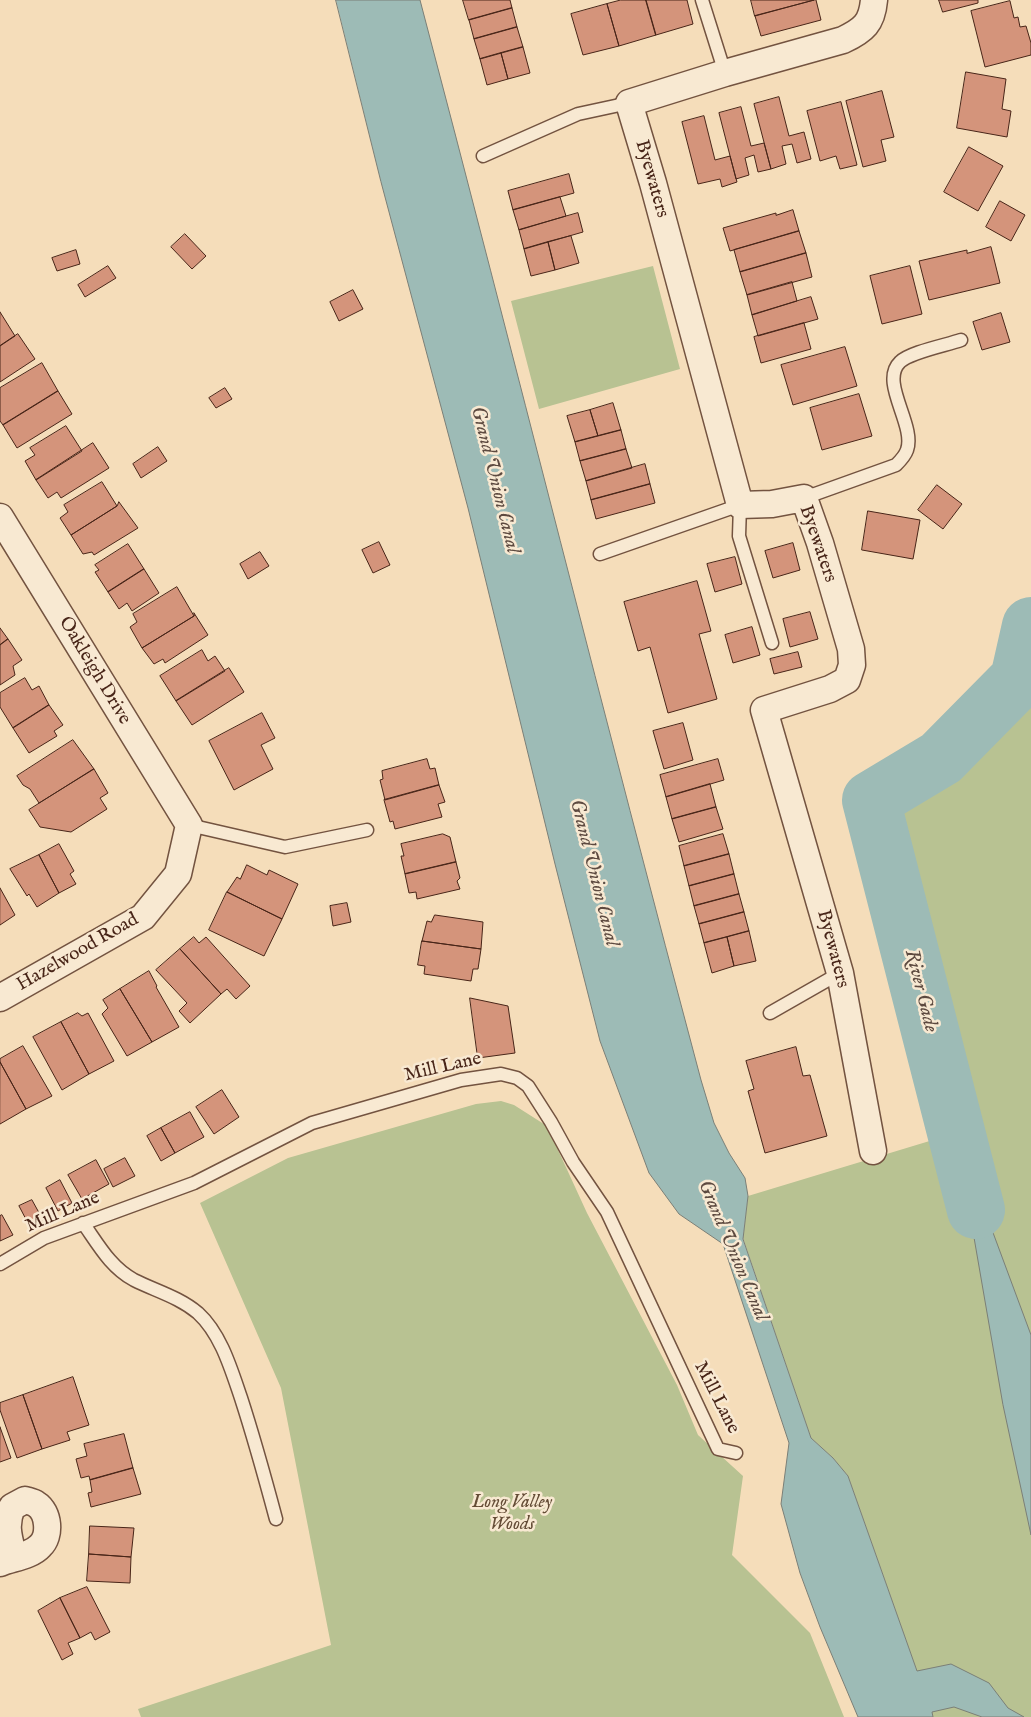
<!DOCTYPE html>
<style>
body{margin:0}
canvas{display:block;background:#f5ddba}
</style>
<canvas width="1031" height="1717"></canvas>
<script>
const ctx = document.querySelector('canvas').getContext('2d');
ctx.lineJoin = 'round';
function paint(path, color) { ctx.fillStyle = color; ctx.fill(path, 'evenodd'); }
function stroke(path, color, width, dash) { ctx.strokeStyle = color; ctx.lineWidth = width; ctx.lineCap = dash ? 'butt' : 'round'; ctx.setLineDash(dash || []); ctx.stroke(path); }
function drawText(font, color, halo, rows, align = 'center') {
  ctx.font = font + ' "IM FELL English",serif'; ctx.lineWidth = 5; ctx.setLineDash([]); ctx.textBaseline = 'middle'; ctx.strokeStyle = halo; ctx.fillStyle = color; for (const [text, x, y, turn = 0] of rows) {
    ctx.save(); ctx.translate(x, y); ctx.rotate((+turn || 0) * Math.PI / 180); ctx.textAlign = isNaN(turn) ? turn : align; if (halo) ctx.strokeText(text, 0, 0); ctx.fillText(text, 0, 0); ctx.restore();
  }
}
paint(new Path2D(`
 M653 266 680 369 539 409 511 301Z
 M1031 626V1717H933L848 1476 833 1458 811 1438 743 1238 748 1196 956 1133 871 800 941 758 1018 679Z
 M501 1101 514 1105 547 1126 587 1213 677 1385 698 1435 743 1476 732 1555 810 1633 844 1717H141L138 1709 331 1645 281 1388 200 1203 288 1158 476 1104Z`), '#b8c292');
const water = new Path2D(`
 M336 0H420C515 360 605 721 701 1080L714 1123 729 1153 745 1178 748 1196 743 1239 811 1438 833 1458 848 1476 917 1671 951 1664 989 1683 1008 1708 1024 1717H982L954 1707 932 1712 933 1717H858L820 1627 800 1573 781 1504 789 1443 723 1244 679 1214 649 1173 600 1041 555 864 468 508 381 182Z
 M956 1133 1031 1335V1535L1003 1405Z`);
paint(water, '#9dbbb6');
stroke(water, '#7b7f77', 1);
stroke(new Path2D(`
 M976 1210 871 800 941 758 1019 679 1031 626`), '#9dbbb6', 58);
const building = new Path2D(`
 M463 0H510L512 8 469 20Z
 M621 0H646L656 35 619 46 607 4Z
 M646 0H687L693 24 656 35Z
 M751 0H814L755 16Z
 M816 0 821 20 761 36 755 16Z
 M939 0H978V3L943 12Z
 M1010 1 1014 18 1018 17 1020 27 1026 26 1031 43V55L985 67 971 11Z
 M607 4 619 46 583 55 571 14Z
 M512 8 517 27 474 39 469 20Z
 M517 27 523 47 480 59 474 39Z
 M523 47 530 73 508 79 501 53Z
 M501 53 508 79 487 85 480 59Z
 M966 72 1006 79 1002 109 1011 111 1007 137 957 128Z
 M882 91 894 137 881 140 886 161 863 167 846 101Z
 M779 97 789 136 804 132 811 159 797 163 792 144 782 146 786 164 771 169 754 104Z
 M841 102 857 165 840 169 836 156 820 161 807 111Z
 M741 107 751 146 764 143 771 169 758 172 754 155 745 158 749 175 736 179 719 113Z
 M704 116 715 160 730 156 737 182 722 187 720 179 698 184 682 122Z
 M969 147 1003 166 978 211 944 192Z
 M569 174 574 193 513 210 508 191Z
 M560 197 566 216 519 230 513 210Z
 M1000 201 1025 215 1011 241 986 227Z
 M793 210 799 231 730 251 723 228 776 213V215Z
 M578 213 583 232 524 249 519 230Z
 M799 231 806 253 740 272 734 250Z
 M185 234 206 256 192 269 171 247Z
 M571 236 579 263 555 270 548 242Z
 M548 242 555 270 531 276 524 249Z
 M991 247 1000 283 929 300 919 261 967 250V253Z
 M76 250 80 264 57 271 52 258Z
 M806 253 812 277 747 295 740 272Z
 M108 266 116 278 85 297 78 285Z
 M910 266 922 314 882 324 870 276Z
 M792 282 797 301 752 315 747 295Z
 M353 290 363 309 339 321 330 302Z
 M811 297 818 319 758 336 752 315Z
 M0 312 15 336 0 346Z
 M1001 313 1010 342 982 350 973 322Z
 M804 323 811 349 761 363 754 337Z
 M18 334 35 359 0 382V346Z
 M845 347 857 386 793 405 781 365Z
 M42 363 58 391 3 425 0 421V388Z
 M225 388 232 399 216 408 209 398Z
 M58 391 72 414 17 448 3 425Z
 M859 394 872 436 822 450 810 408Z
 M613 403 621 430 598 436 590 410Z
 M590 410 598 436 575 442 567 416Z
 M66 426 82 451 36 480 25 461 35 455 30 448Z
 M621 430 626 449 580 461 575 442Z
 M93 443 109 468 61 498 57 492 48 498 36 480Z
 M158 447 167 461 141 478 133 464Z
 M626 449 632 468 586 481 580 461Z
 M645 464 650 484 591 500 586 481Z
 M102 482 117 506 71 535 60 518 68 512 64 505Z
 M650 484 655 503 596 519 591 500Z
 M937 485 962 504 943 529 918 510Z
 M119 502 138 528 94 555 92 552 83 554 71 535 117 506Z
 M868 511 920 520 913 559 862 550Z
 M379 542 390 565 373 573 362 550Z
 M793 543 800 570 773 578 765 551Z
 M128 544 144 569 108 592 95 572 99 570 95 565Z
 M260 552 269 566 248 579 240 564Z
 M735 557 742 584 715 592 707 564Z
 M144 569 159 593 132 611 127 603 119 609 108 592Z
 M697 581 711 631 699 634 717 699 668 713 650 647 638 651 624 602Z
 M177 587 194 616 142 648 130 627 137 622 133 614Z
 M810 612 818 639 790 647 783 619Z
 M194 613 208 635 165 663 163 659 154 664 142 648 194 616Z
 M752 627 760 655 733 663 725 635Z
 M0 628 8 639 0 645Z
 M8 639 22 660 13 666 15 675 0 685V645Z
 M202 650 208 661 215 656 225 671 176 701 160 676Z
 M798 652 802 667 774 674 770 659Z
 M229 668 244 692 192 725 176 701Z
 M25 678 32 690 39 686 49 705 13 728 0 707V693Z
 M49 705 63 725 54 731 57 736 29 753 13 728Z
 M262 713 275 738 261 745 273 769 234 790 209 741Z
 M683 723 693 760 664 769 653 731Z
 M73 740 94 769 39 803 30 789 23 785 17 776Z
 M427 759 430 769 435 768 439 785 385 800 380 780 383 779 382 771Z
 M718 759 724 780 666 797 660 775Z
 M94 769 108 793 100 798 107 809 71 832 40 827 29 810Z
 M710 784 716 807 672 819 666 797Z
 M439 785 445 802 438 804 442 817 395 829 393 821 390 822 384 800Z
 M716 807 723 829 679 842 672 819Z
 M443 834 450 837 456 862 405 874 401 856H404L401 844Z
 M723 834 729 854 684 866 679 846Z
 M59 844 74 871 70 874 76 884 59 893 39 855Z
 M729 854 734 874 689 886 684 866Z
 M39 855 59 893 37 907 29 894 27 896 10 869Z
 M456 862 460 878 457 881 460 889 417 899 416 892 409 893 405 874Z
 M247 865 267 875 269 870 298 884 282 919 227 892 237 877 240 879Z
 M734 874 739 894 694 906 689 886Z
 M0 888 15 915 0 925Z
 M227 892 282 919 264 956 209 930Z
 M739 894 744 912 699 924 694 906Z
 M347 903 351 922 333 926 330 906Z
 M744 912 749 931 704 943 699 924Z
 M435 915 483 922 481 949 422 941 427 921 431 922Z
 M749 931 756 961 734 966 727 937Z
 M194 937 199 943 206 937 250 986 236 999 227 989 221 994 180 949Z
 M727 937 734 966 712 973 704 943Z
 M422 941 481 949 478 969H473L471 981 424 974 425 966 418 965Z
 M180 949 221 994 190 1023 179 1011 187 1003 156 970Z
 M149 971 157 986 156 987 179 1027 152 1042 120 989Z
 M120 989 152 1042 127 1056 102 1014 108 1008 103 1000Z
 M470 998 508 1006 515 1053 478 1058Z
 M78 1013 82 1016 88 1013 114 1061 89 1074 61 1022Z
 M61 1022 89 1074 62 1090 33 1037Z
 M23 1046 52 1096 26 1109 0 1062V1059Z
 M796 1047 803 1076 810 1075 827 1136 765 1153 748 1091 754 1089 746 1061Z
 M0 1062 26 1109 0 1124Z
 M222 1090 239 1117 214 1134 196 1107Z
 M190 1112 204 1137 175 1153 161 1128Z
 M161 1128 175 1153 161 1161 147 1136Z
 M125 1158 135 1176 113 1187 104 1169Z
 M96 1160 109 1184 82 1199 68 1175Z
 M60 1180 72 1203 58 1211 46 1188Z
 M32 1200 43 1220 30 1227 19 1206Z
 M2 1215 13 1235 0 1241V1216Z
 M73 1377 89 1425 67 1432 70 1440 42 1449 23 1395Z
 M23 1395 42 1449 17 1458 0 1410V1403Z
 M0 1427 11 1458 0 1462Z
 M124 1434 133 1468 90 1480 89 1476 81 1478 76 1459 87 1456 84 1444Z
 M133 1468 141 1494 91 1507 88 1493 92 1492 90 1480Z
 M90 1526 134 1528 131 1557 89 1554Z
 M89 1554 131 1557 130 1583 87 1581Z
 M87 1587 110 1632 95 1640 91 1632 80 1638 60 1598Z
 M60 1598 80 1638 68 1643 73 1654 62 1660 38 1611Z`);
paint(building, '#d4947b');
stroke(building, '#482518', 1);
const lane = new Path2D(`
 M702 0 725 73
 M483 156 578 114 629 103
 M804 498 896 465C901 460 905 456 907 450 916 425 879 382 900 362 910 352 947 345 961 340
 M600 554 740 505 739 536 772 643
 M189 825 285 847 367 830
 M770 1013 840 973
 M83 1223C98 1244 110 1267 134 1280 156 1291 179 1297 198 1313 221 1334 231 1369 241 1398 254 1438 265 1478 276 1519
 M0 1264 44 1238 194 1183 312 1123 461 1080 501 1074 517 1078 528 1086 551 1122 573 1162 607 1212 718 1449 736 1453`);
const street = new Path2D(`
 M0 517 189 825 178 874 143 917 0 998
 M873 1151 840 973 764 710 830 689 847 680 852 665 851 649 820 543 804 498 772 504 740 505 653 183 629 103 725 73 843 40C864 30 872 23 874 0
 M0 1563C12 1558 31 1556 40 1546 51 1536 49 1512 36 1504 33 1502 28 1501 25 1500L12 1507C4 1526 9 1538 14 1558`);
stroke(lane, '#735340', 15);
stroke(street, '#735340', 29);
stroke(lane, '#f8e9d2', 12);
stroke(street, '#f8e9d2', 26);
drawText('19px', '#482518', '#f8e9d2', [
 ["Byewaters",651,179,74],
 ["Byewaters",817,544,71],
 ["Oakleigh Drive",94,671,59],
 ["Byewaters",832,949,75],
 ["Hazelwood Road",78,953,-30],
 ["Mill Lane",443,1068,-13],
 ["Mill Lane",63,1213,-23],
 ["Mill Lane",716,1398,63]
]);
drawText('italic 19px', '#644c36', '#f8e9d2', [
 ["Long Valley",512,1503],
 ["Woods",512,1525]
]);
drawText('italic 20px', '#5d4a40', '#f8e9d2', [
 ["Grand Union Canal",494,480,76],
 ["Grand Union Canal",593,873,76],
 ["River Gade",920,991,76],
 ["Grand Union Canal",732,1251,67]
]);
</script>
